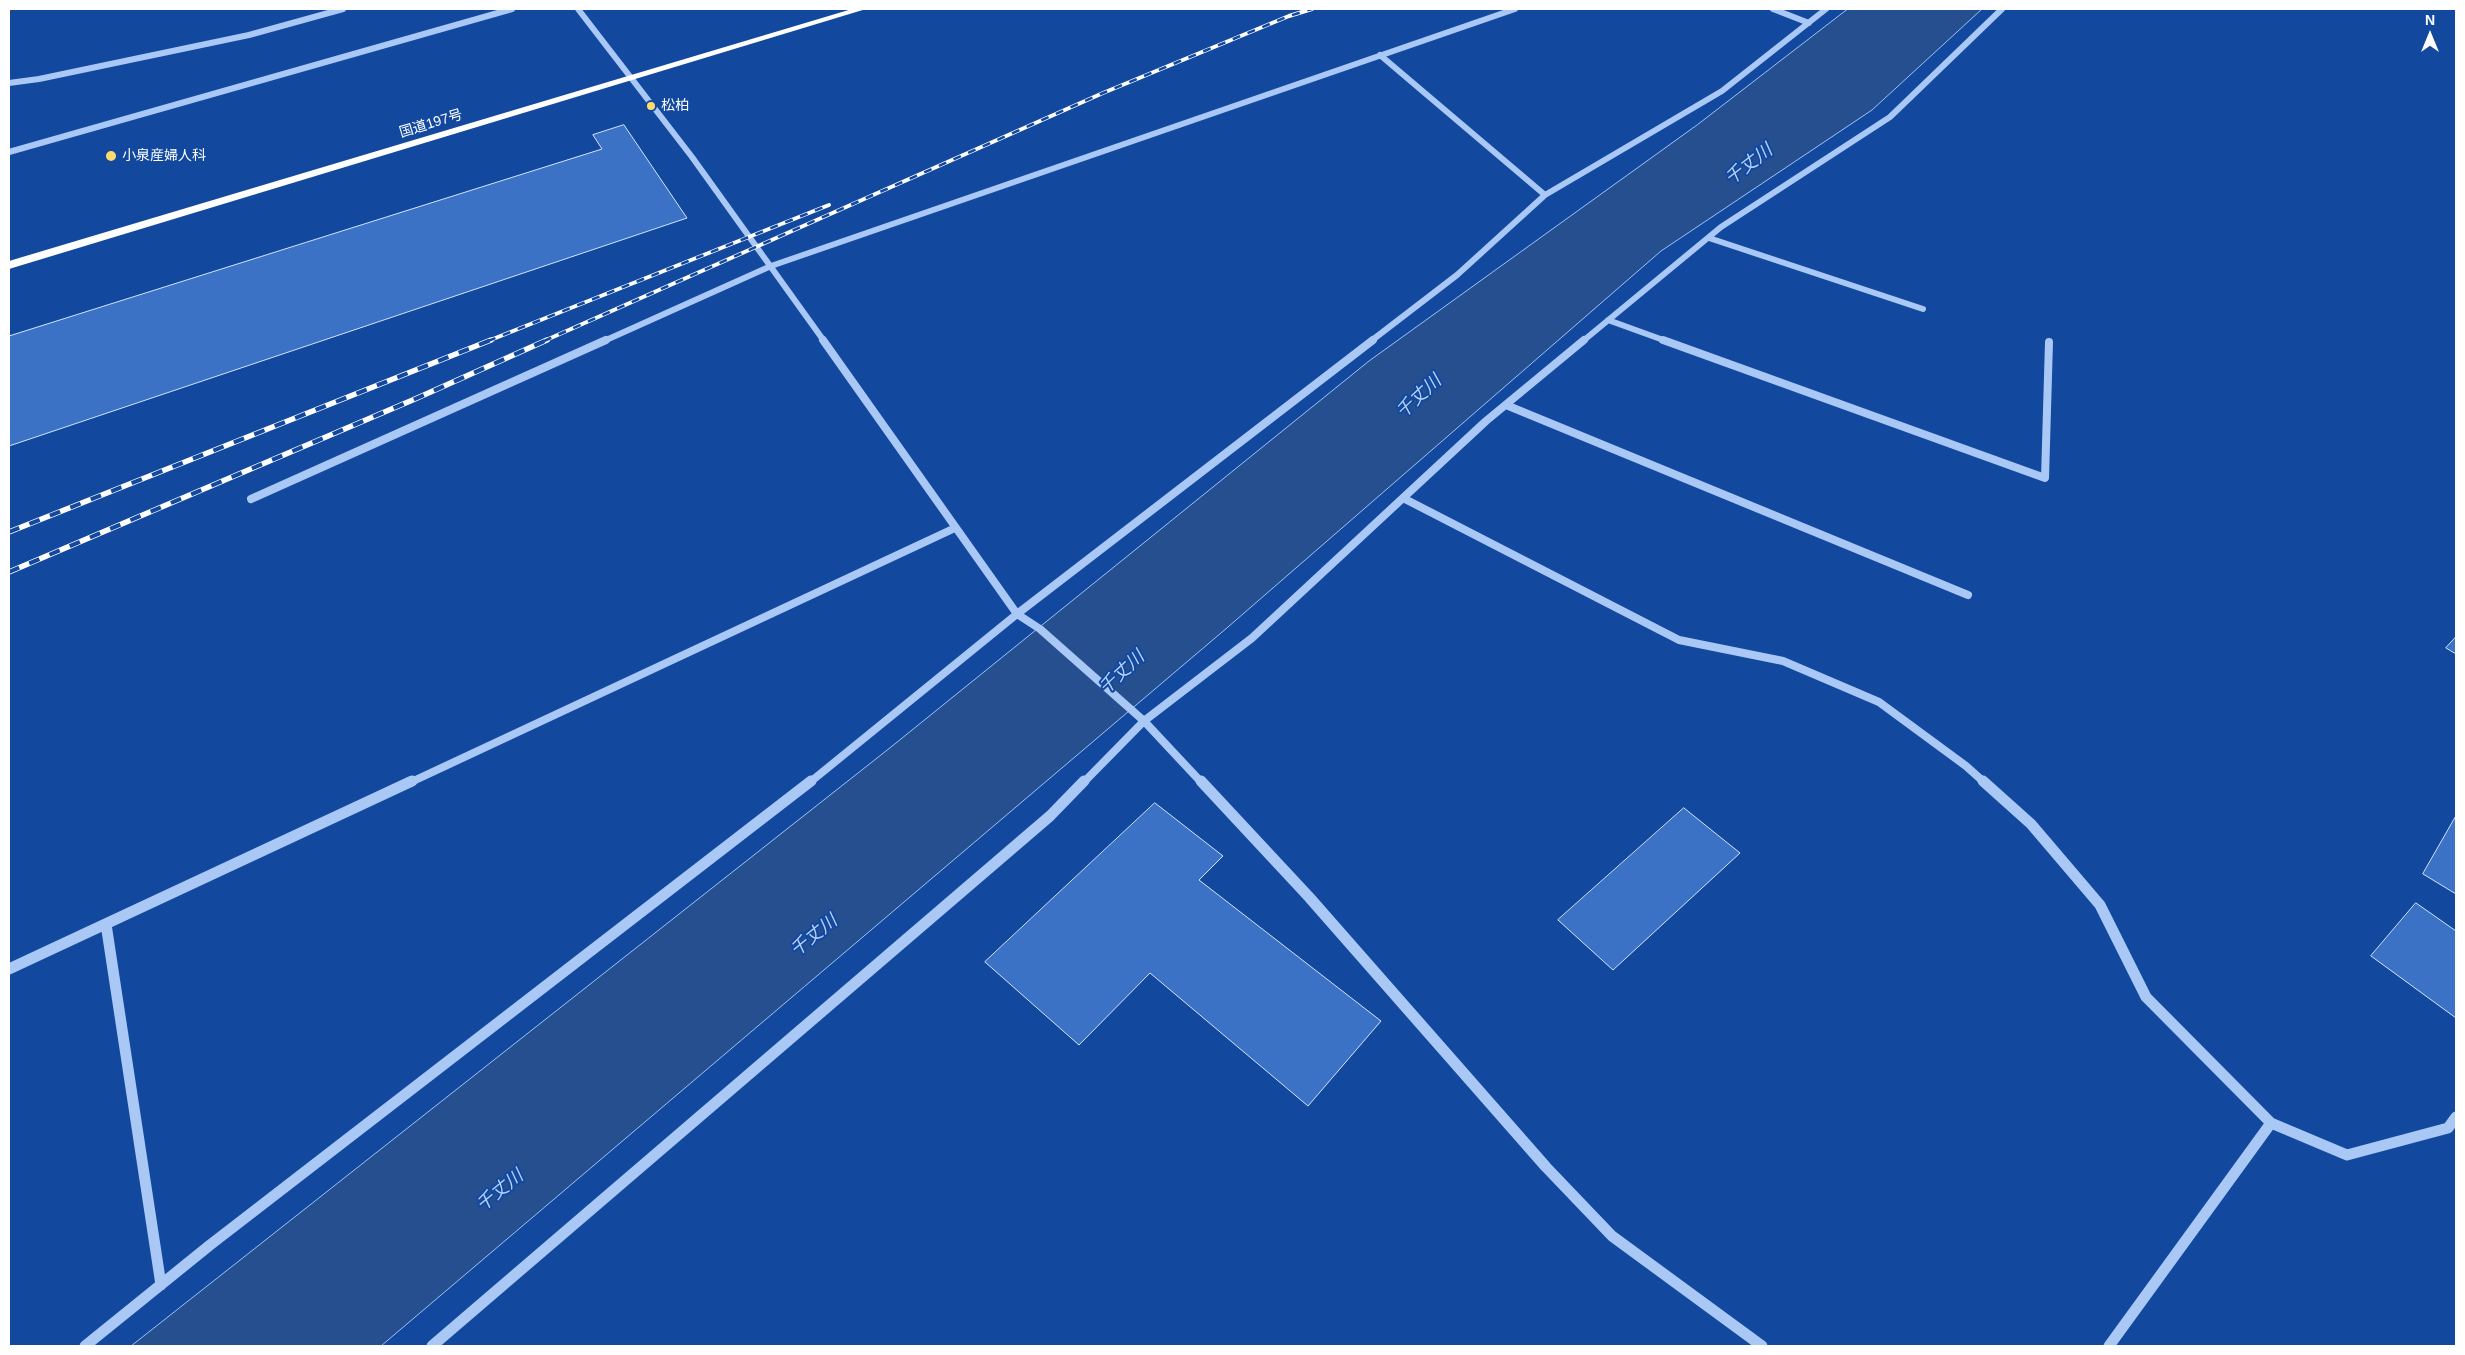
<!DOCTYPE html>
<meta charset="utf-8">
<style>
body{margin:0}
#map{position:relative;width:2465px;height:1355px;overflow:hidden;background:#12499f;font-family:Arial,sans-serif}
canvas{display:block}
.frame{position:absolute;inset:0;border:10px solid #fff;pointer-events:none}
.north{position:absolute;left:2405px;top:10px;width:50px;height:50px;-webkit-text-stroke:4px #12499f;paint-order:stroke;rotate:0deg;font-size:14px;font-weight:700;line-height:20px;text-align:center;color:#fff}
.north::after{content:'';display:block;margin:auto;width:18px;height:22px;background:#fff;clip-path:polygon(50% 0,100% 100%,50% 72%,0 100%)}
</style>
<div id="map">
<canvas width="2465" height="1355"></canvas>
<div class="frame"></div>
<div class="north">N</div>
</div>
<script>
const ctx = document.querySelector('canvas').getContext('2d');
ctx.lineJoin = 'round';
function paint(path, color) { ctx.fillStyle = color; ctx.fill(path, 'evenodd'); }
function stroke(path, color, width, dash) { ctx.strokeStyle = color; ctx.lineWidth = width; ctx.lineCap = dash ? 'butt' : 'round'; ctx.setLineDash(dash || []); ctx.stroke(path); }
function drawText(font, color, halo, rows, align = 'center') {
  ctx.font = font + ' Arial,"Noto Sans JP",sans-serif'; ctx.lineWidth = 4; ctx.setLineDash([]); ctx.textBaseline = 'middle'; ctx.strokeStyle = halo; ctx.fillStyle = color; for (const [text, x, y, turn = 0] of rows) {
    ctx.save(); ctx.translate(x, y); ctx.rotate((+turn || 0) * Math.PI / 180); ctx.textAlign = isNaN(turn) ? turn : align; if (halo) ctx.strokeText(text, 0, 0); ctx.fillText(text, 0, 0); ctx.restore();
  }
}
const water = new Path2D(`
 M1848 9H1982L1872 110 1661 251 1228 627 381 1346H131L891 747 1369 361 1697 125Z`);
paint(water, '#264f8f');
stroke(water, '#9cc2f7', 1);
const building = new Path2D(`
 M624 125 687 218 9 446V336L602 149 593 135Z
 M2456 637V654L2446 648Z
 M1155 803 1223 856 1199 880 1381 1021 1308 1106 1150 973 1079 1045 985 962Z
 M1684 808 1740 853 1613 970 1558 920Z
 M2456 816V894L2423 874Z
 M2416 903 2456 931V1018L2371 956Z`);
paint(building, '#3b72c6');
stroke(building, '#d2e4fe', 1);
stroke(new Path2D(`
 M578 9 692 157 824 341
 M1773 9 1809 23
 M1380 55 1545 195
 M9 83 39 79 249 35 343 9
 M9 152 512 9
 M1709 238 1923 309
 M1608 320 1666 341
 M604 341 771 266 1515 9
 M1371 341 1457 275 1545 195 1722 91 1826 9
 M1583 341 1721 227 1890 117 2002 9`), '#aac8f5', 6);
stroke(new Path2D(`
 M823 340 1017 614 1040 629 1144 721 1202 783
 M1663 340 2045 478 2049 342
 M1506 405 1968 595
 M1403 498 1679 640 1783 661 1879 702 1966 766 1985 783
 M251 499 606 340
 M409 783 955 528
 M809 783 1017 614 1373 340
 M1083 783 1144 721 1252 638 1486 421 1584 340`), '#aac8f5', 8);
stroke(new Path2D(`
 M1201 781 1309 897 1546 1167 1612 1236 1762 1346
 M1983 781 2031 824 2100 905 2146 997 2271 1123
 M106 924 161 1285
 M9 969 412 781
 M85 1346 210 1245 811 781
 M432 1346 1050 816 1084 781
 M2109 1346 2271 1123 2347 1155 2448 1128 2456 1117`), '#aac8f5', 11);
paint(new Path2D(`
 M852 9H866L9 269V261Z`), '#fff');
const railFar1 = new Path2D(`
 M488 341 829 205
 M544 341 1103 93 1289 16 1312 9`);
const rail = new Path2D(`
 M9 532 491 340
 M9 572 415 399 547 340`);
stroke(railFar1, '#fff', 4);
stroke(rail, '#fff', 5.5);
stroke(railFar1, '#12499f', 2.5, [8]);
stroke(rail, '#12499f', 4, [11]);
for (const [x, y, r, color] of [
 [651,106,5,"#ffdb6d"],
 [111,156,6,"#ffdb6d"]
]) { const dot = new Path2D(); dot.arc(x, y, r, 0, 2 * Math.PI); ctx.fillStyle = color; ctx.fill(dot); stroke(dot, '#12499f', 2); }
drawText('14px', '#fff', '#12499f', [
 ["松柏",661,106],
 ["小泉産婦人科",122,156]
], 'left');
drawText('14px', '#fff', '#12499f', [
 ["国道197号",431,124,-17]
]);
drawText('italic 18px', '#b6d2fb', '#12499f', [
 ["千丈川",1749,165,-38],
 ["千丈川",1419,397,-43],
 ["千丈川",1122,673,-43],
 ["千丈川",814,936,-39],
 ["千丈川",500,1191,-39]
]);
</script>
